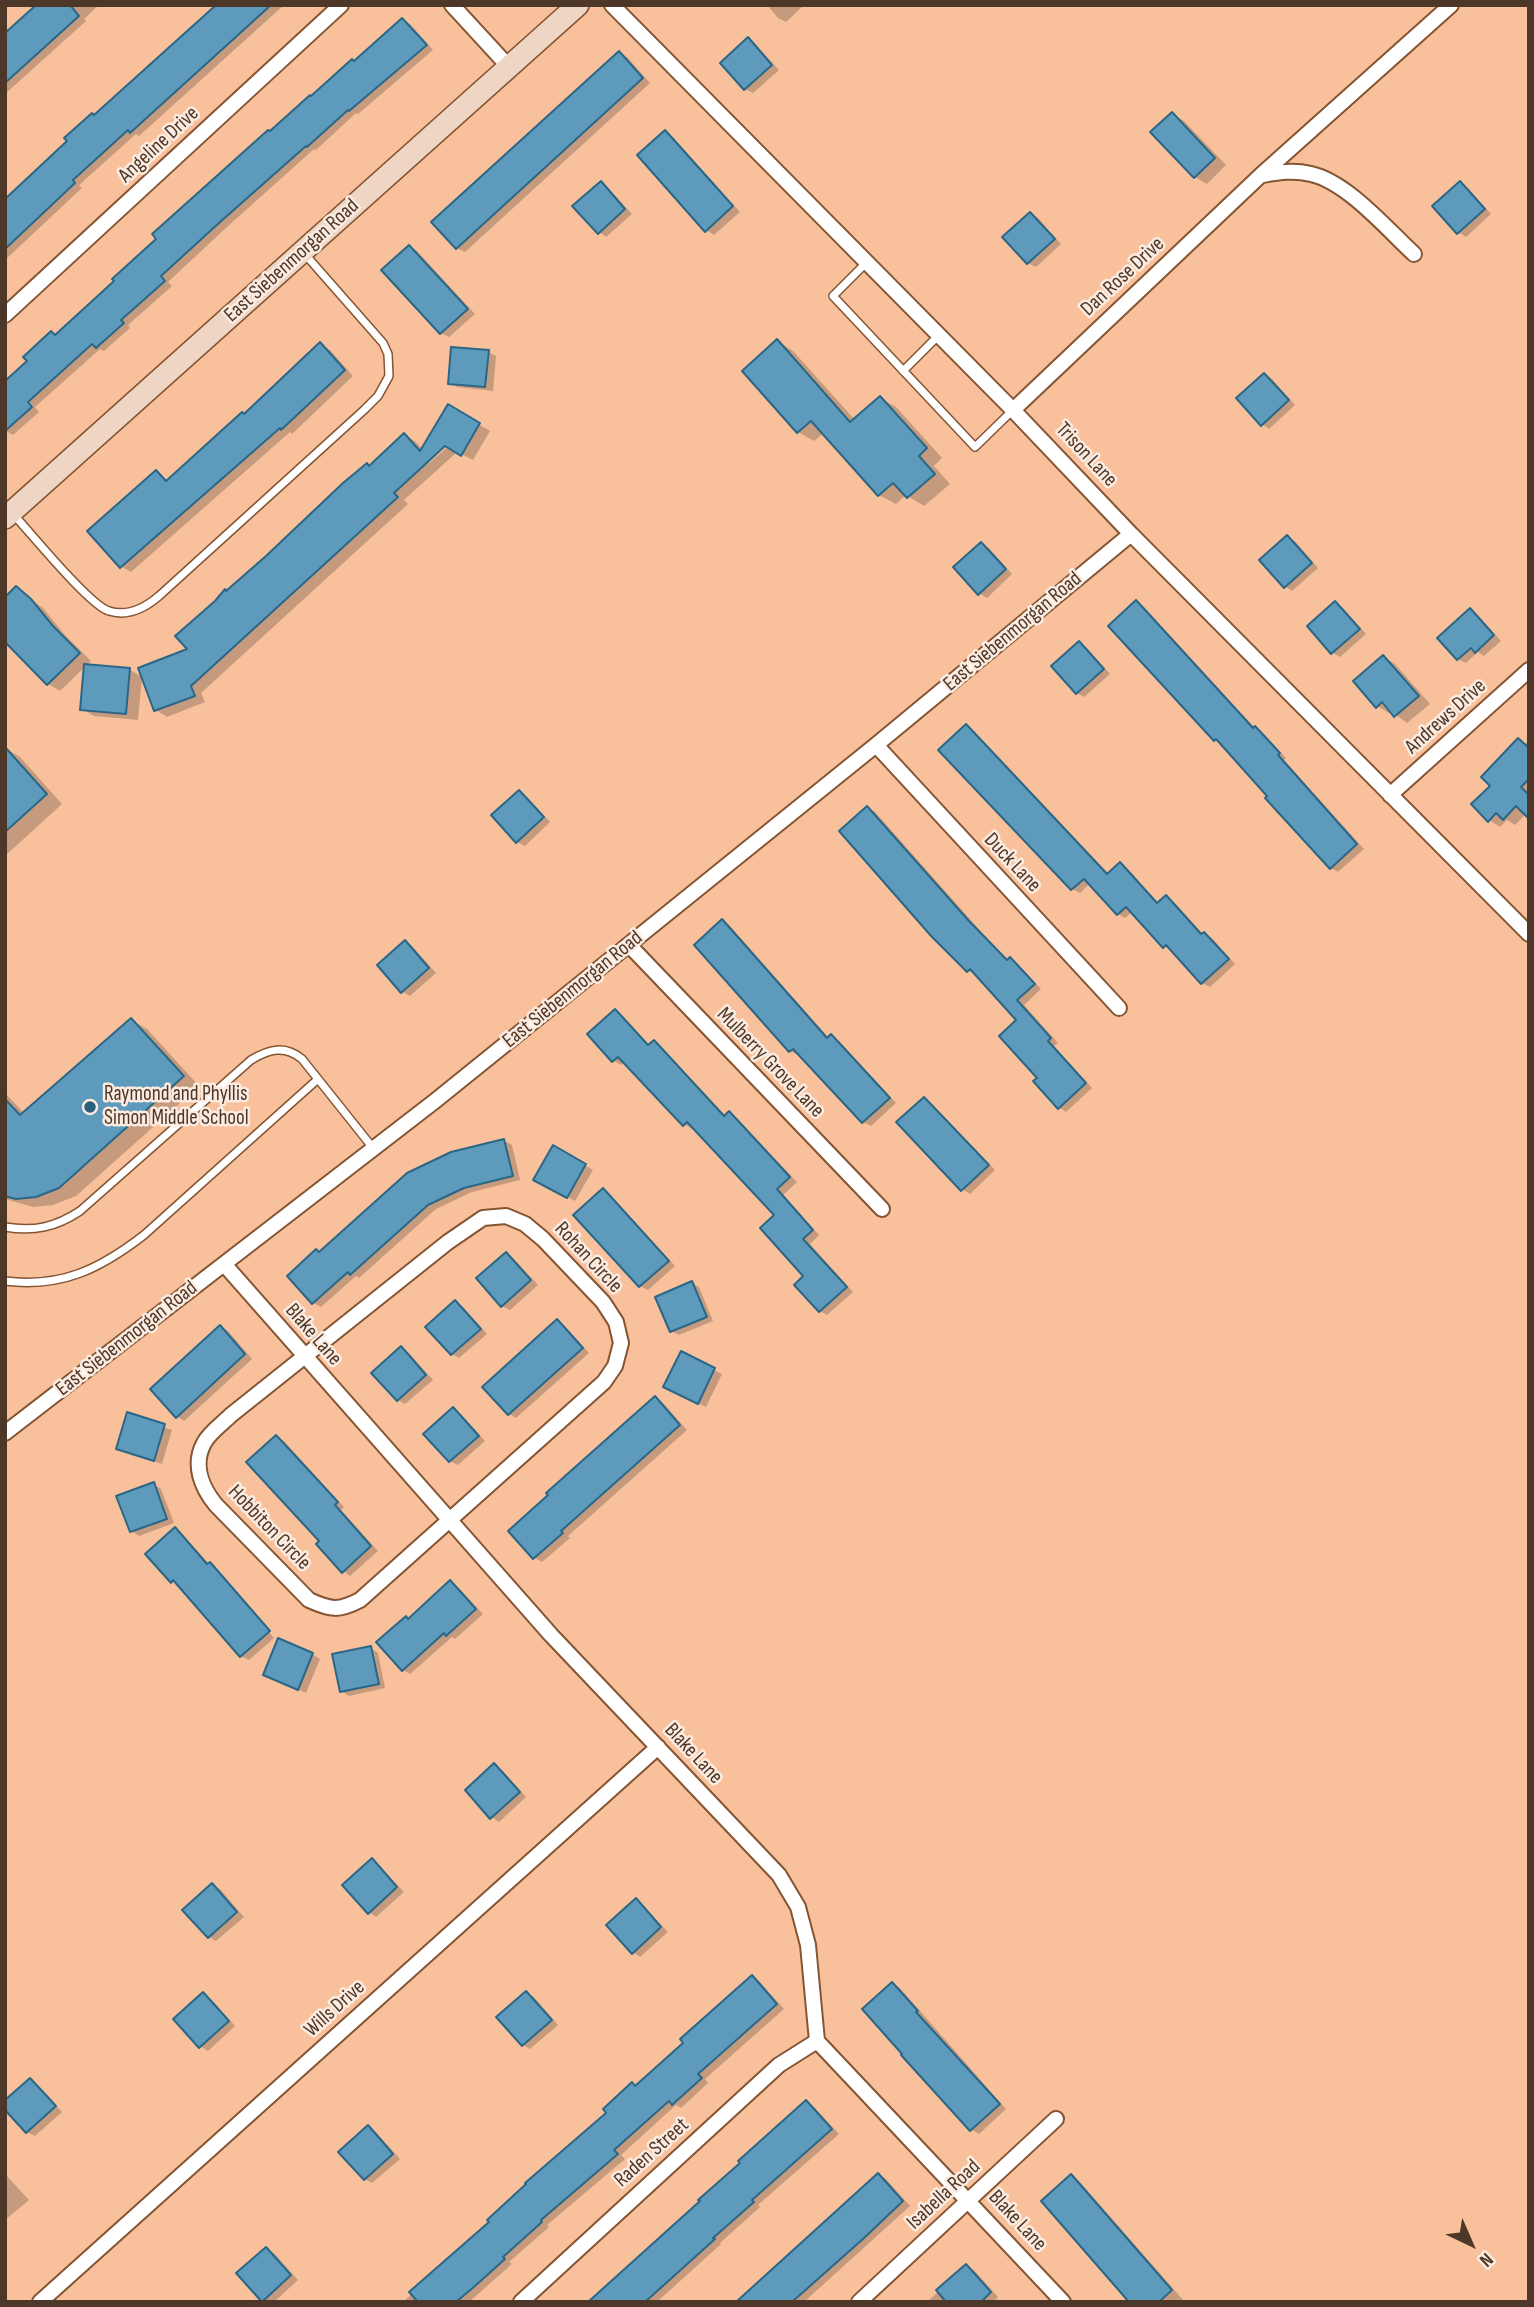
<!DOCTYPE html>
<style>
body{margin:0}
#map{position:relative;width:1534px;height:2307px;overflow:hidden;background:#f8c19c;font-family:"Sofia Sans Condensed",sans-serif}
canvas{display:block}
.frame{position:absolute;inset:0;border:7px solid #4d3728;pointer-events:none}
.north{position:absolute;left:1436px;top:2209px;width:70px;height:70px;-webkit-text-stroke:5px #fcebe0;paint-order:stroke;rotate:136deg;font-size:19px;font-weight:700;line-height:28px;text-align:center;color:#4d3728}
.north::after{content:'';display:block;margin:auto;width:24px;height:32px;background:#4d3728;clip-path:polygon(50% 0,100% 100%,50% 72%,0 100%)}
</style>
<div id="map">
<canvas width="1534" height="2307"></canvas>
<div class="frame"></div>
<div class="north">N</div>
</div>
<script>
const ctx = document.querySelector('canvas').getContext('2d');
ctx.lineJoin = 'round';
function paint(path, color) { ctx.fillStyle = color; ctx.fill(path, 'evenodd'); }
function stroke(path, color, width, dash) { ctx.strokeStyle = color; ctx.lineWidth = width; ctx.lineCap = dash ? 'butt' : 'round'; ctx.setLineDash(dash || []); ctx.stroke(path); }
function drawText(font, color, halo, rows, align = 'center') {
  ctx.font = font + ' "Sofia Sans Condensed",sans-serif'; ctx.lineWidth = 5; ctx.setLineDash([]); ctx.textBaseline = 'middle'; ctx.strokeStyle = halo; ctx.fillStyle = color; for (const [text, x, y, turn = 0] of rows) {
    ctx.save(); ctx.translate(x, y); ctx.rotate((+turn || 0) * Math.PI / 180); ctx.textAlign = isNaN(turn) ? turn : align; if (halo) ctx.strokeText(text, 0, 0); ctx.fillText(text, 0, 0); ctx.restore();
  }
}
paint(new Path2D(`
 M39 5H99L84 19 86 21 5 94V36Z
 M219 5H284L139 136 136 134 79 185 82 188 5 260V201Z
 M767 5H804L786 22 778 18Z
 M402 20 410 24 433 50 358 114 356 113 316 150 314 149 227 227 168 282 172 286 128 325 130 328 104 351 100 349 35 407 39 412 13 435 8 432 5 434V384L270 133 355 62Z
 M748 40 755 44 779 70 753 93 745 89 722 63Z
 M619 53 627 57 650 83 465 252 457 248Z
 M1172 114 1184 121 1226 165 1207 184 1195 177 1153 132Z
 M665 132 673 137 740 212 714 235 706 230Z
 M601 183 608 188 632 214 606 237 599 232Z
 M1460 183 1468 188 1491 214 1466 237 1458 232Z
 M1030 214 1038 218 1061 244 1036 267 1028 263Z
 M409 247 417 251 475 314 449 337 441 333Z
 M777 341 793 351 855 420 880 398 896 407 942 458 934 466 950 484 924 506 906 495 896 504 879 495 824 433 814 441 798 432Z
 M320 345 330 350 353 376 292 434 290 432 131 572 121 566 156 472 169 481 245 415Z
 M488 352 496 356 493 391 457 387 450 383Z
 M1264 375 1272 379 1295 405 1269 429 1262 424Z
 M449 407 490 431 473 460 457 452 404 500 408 504 201 693 205 702 167 717 156 710 227 592 405 435 416 442 423 450ZM450 439 453 442 428 464 432 456Z
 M1287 537 1295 541 1318 568 1292 591 1285 586Z
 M981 544 989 548 1012 574 987 598 979 593Z
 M16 589 43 608 65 635 91 661 60 691 48 684Z
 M1136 603 1144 607 1255 728 1263 733 1286 758 1284 760 1364 849 1338 872 1331 868 1223 744 1215 740 1110 626Z
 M1335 603 1343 608 1366 634 1340 657 1333 653 1309 627Z
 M1470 611 1478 615 1501 641 1484 656 1478 652 1466 663 1458 659Z
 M1079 643 1087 648 1110 674 1084 697 1077 693Z
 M1383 657 1395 664 1430 704 1407 723 1391 711 1389 713 1377 706Z
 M86 666 130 670 142 677 138 720 94 716 82 709Z
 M966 727 974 731 1109 874 1120 865 1128 869 1159 904 1166 897 1174 902 1204 935 1212 938 1235 964 1210 987 1202 983 1172 951 1164 946 1132 912 1125 918 1118 914 1090 883 1080 893 1072 889Z
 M1519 740 1525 744 1529 740V816L1526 814 1515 825 1507 820 1500 827 1489 820 1492 786Z
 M5 748 20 757 62 804 5 856Z
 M519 792 527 797 550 822 525 846 517 842Z
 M867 808 875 812 977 927 1009 961 1018 964 1041 989 1024 1005 1058 1043 1054 1046 1092 1088 1066 1112 1059 1107 1039 1078 1018 1020 977 974 968 971Z
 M723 921 730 926 829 1038 831 1037 839 1041 896 1103 871 1126 863 1122 800 1054 798 1055 790 1051 697 945Z
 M405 942 412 946 436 973 410 996 402 991Z
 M615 1011 623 1016 650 1046 654 1043 661 1047 726 1116 729 1114 737 1118 797 1182 783 1195 819 1235 810 1244 853 1292 827 1315 820 1311 777 1215 694 1127 692 1129 684 1124 624 1062 621 1065 613 1060Z
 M131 1020 147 1029 199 1086 76 1196 53 1205 33 1207 5 1199V1093L25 1114Z
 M925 1099 932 1104 995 1170 970 1194 962 1189Z
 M504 1141 512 1145 520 1180 472 1192 436 1209 359 1278 356 1276 321 1307 313 1303 289 1276 320 1253Z
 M554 1147 593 1170 575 1201 536 1179Z
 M603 1190 610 1195 675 1266 648 1290 640 1286Z
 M506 1254 513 1258 538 1285 510 1310 502 1306Z
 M692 1283 699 1287 713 1321 679 1335 671 1331Z
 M455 1302 463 1307 487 1334 459 1358 452 1354Z
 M557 1321 564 1325 589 1353 516 1418 509 1414Z
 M220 1327 228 1331 252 1359 184 1421 177 1416Z
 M401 1348 409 1353 433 1380 405 1404 398 1400Z
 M681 1354 722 1374 706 1407 673 1391Z
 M655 1398 663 1403 687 1430 568 1536 570 1538 542 1562 535 1558 510 1531Z
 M453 1409 461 1414 485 1441 458 1465 450 1461Z
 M128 1415 172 1430 162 1464 118 1449Z
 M276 1437 284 1441 344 1507 341 1510 378 1551 350 1576 343 1571 322 1541Z
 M153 1484 161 1489 174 1523 139 1536 131 1531Z
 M175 1529 182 1534 209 1564 216 1567H212L274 1638 249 1660 241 1656 181 1586 172 1581Z
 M451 1582 458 1587 483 1614 455 1639 452 1637 410 1674 403 1670 409 1620Z
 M371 1648 378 1653 385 1688 349 1696 341 1691Z
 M312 1654 320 1659 306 1693 272 1678Z
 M494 1766 502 1770 526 1797 499 1822 492 1817Z
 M372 1861 379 1865 404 1892 376 1917 369 1912Z
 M212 1885 220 1889 244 1917 216 1941 209 1937Z
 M636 1900 643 1905 668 1932 640 1957 633 1952Z
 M752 1977 760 1982 784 2009 705 2079 708 2083 681 2108 676 2105 621 2155 625 2159 547 2225 549 2227 509 2262 512 2264 469 2302H403L685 2043Z
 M892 1984 900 1988 1006 2109 979 2134 971 2129Z
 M526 1993 534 1997 558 2025 530 2049 523 2045Z
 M204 1994 211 1999 235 2026 208 2051 200 2046Z
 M30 2080 38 2085 62 2112 35 2136 27 2132Z
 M807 2102 814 2107 839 2134 758 2205 760 2207 720 2243 721 2244 657 2302H590Z
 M368 2127 376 2132 400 2159 372 2183 365 2179Z
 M5 2174 29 2200 5 2220Z
 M878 2175 886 2179 910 2206 804 2302H740Z
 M1071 2177 1079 2181 1185 2302H1132Z
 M266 2249 274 2253 298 2280 274 2302 263 2300Z
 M966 2266 974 2270 998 2297 993 2302H927Z`), '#0003');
const building = new Path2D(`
 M36 5H70L79 16 5 83V33Z
 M216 5H271L130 133 128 130 73 180 75 183 5 249V199L67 141 64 138 92 113 94 115Z
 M402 18 427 45 349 111 348 110 307 147 306 146 219 223 161 276 165 281 121 320 124 323 96 348 92 344 28 402 32 407 5 431V381L27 361 23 357 51 331 55 335 114 281 112 279 156 239 152 234 268 130 270 131 310 95 311 96 352 59 354 61Z
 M748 37 772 65 744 90 720 63Z
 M619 51 643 78 456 249 431 222Z
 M1172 112 1215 158 1194 178 1150 132Z
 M665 130 733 206 705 232 637 155Z
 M601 181 625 209 598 234 572 206Z
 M1460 181 1485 209 1457 234 1432 206Z
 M1030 212 1055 239 1027 264 1002 237Z
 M409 245 468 309 440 334 381 270Z
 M777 339 850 422 880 396 927 448 919 456 935 474 907 498 893 483 878 496 811 421 797 433 742 371Z
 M320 342 345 370 281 430 280 428 120 568 87 531 156 470 166 481 242 412 244 414Z
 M451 347 489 350 485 387 448 384Z
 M1264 373 1289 400 1261 426 1236 398Z
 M448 404 480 423 461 456 445 446 394 493 398 497 191 686 195 696 154 711 138 668 187 649 175 636 215 601 225 589 226 591 266 556 343 483 367 463 369 466 404 433 420 451Z
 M1287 535 1312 563 1284 588 1259 560Z
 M981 542 1006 569 978 595 953 567Z
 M16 586 31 599 53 626 80 653 47 685 5 642V597Z
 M1136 600 1253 728 1255 726 1280 753 1278 755 1357 844 1330 869 1265 798 1267 796 1216 739 1214 741 1108 626Z
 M1335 601 1360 629 1331 654 1307 626Z
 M1470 608 1494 635 1475 653 1471 648 1457 660 1437 638Z
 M1079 641 1104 669 1076 694 1051 666Z
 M1383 655 1419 696 1394 717 1382 702 1376 708 1353 681Z
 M84 664 130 668 126 714 80 710Z
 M966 724 1107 874 1120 862 1157 903 1166 895 1201 934 1204 932 1229 959 1201 984 1166 945 1163 948 1126 907 1117 915 1084 879 1071 890 938 750Z
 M1518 738 1529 748V779L1521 787 1529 795V819L1516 806 1503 820 1496 813 1488 822 1471 804 1490 786 1481 777Z
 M5 747 47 794 5 832Z
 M519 790 544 817 516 843 491 815Z
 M867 806 969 921 1007 960 1010 957 1035 984 1017 1000 1051 1038 1048 1041 1086 1083 1058 1109 1033 1081 1037 1078 999 1036 1016 1020 970 969 967 972 932 937 839 831Z
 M722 919 827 1038 831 1034 890 1098 862 1123 793 1049 789 1052 694 945Z
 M405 940 429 968 401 993 377 965Z
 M615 1009 648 1045 654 1040 724 1116 729 1111 790 1177 777 1189 813 1230 803 1239 847 1287 819 1312 794 1285 803 1276 760 1228 774 1215 687 1122 683 1126 618 1057 612 1062 587 1034Z
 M131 1018 184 1076 59 1188 36 1197 16 1199 5 1196V1099L20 1115Z
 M924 1097 989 1165 961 1191 896 1122Z
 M504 1139 513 1176 464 1188 428 1205 350 1275 348 1272 312 1304 287 1276 316 1249 319 1252 407 1173 451 1152Z
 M553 1145 586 1164 567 1198 533 1180Z
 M603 1188 669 1261 639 1287 573 1215Z
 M506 1252 531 1280 501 1307 476 1278Z
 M692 1281 707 1317 670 1332 655 1297Z
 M455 1300 481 1329 451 1355 425 1327Z
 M557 1319 583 1348 508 1415 482 1387Z
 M220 1325 245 1354 176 1418 150 1389Z
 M401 1346 426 1375 397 1401 371 1373Z
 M681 1351 715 1368 698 1404 663 1387Z
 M655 1396 680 1425 561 1531 563 1533 533 1559 508 1531 548 1495 546 1493Z
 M453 1407 479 1436 449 1462 423 1434Z
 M127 1412 165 1424 154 1461 116 1449Z
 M276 1435 338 1502 335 1505 371 1546 342 1573 316 1544 319 1541 246 1462Z
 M154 1482 167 1519 130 1532 116 1496Z
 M175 1527 207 1564 210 1562 270 1631 240 1657 173 1580 171 1583 145 1554Z
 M450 1580 476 1609 446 1636 444 1633 402 1671 376 1642 406 1616 408 1619Z
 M278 1638 313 1653 298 1690 263 1675Z
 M371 1646 379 1684 340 1692 332 1654Z
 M494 1763 520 1792 490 1819 465 1790Z
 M372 1858 397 1887 368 1914 342 1885Z
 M212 1883 237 1912 208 1938 182 1910Z
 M636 1898 661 1927 632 1954 606 1925Z
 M752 1975 777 2004 698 2074 702 2078 672 2105 669 2101 614 2150 618 2154 541 2220 542 2222 503 2257 505 2259 475 2286 456 2302H418L409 2292 489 2222 487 2220 526 2184 525 2183 606 2113 603 2109 632 2082 635 2086 683 2043 680 2039Z
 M892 1982 918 2011 916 2012 1000 2104 970 2131 901 2055 902 2054 862 2009Z
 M526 1991 552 2020 522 2046 496 2017Z
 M203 1992 229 2021 199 2048 173 2019Z
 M30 2078 56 2106 26 2133 5 2110V2100Z
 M806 2100 832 2129 752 2200 754 2202 713 2238 715 2239 645 2302H588L700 2201 698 2200 740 2163 738 2161Z
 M368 2125 393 2154 364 2180 338 2152Z
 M878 2173 903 2201 863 2239 792 2302H736Z
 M1071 2174 1172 2290 1159 2302H1129L1041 2201Z
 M266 2247 291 2275 262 2302 236 2273Z
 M966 2264 991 2292 981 2302H946L936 2290Z`);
paint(building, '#5e9abc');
stroke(building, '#2a6787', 2);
const lane = new Path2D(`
 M867 262 833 296 975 447 1013 410
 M903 371 939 335
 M13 514C30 532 90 606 109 611 128 617 145 608 159 596L364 410 378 396 389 376 388 354 383 343 303 252
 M5 1227C34 1232 56 1227 80 1211L251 1060C269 1049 285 1045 302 1059L373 1148
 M5 1281C62 1288 100 1269 144 1235L318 1079`);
const street = new Path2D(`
 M452 5 509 67
 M612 5 1013 410 1131 534 1529 934
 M1263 175C1280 172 1294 170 1311 174 1347 182 1387 229 1414 254
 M5 315 341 5
 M1013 410 1261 175 1451 5
 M876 745 1119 1008
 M1390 795 1529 670
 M629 945 882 1209
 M506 1216 525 1224 543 1239 603 1302 616 1322 621 1343 615 1366 604 1382 360 1600C339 1611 331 1610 309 1600L216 1505C202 1488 192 1465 204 1443 209 1433 223 1423 231 1415L448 1242 483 1218Z
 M224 1264 551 1635 779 1875 798 1907 808 1945 817 2041 1063 2302
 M5 1433 435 1101 876 745 1131 534
 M40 2302 658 1747
 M521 2302 779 2065 817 2041
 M859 2302 1056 2119`);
const secondary = new Path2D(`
 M5 518 578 5`);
stroke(lane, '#855432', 10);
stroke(street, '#855432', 18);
stroke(secondary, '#855432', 24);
stroke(lane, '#fff', 7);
stroke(street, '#fff', 14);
stroke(secondary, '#efd6c4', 21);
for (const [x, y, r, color] of [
 [90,1107,7,"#2b607c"]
]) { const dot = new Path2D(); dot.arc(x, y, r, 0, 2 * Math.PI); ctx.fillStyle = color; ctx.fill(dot); stroke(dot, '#fcebe0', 2.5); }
drawText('21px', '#4d3728', '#fcebe0', [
 ["Angeline Drive",159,145,-43],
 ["East Siebenmorgan Road",292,261,-42],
 ["Dan Rose Drive",1123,277,-43],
 ["Trison Lane",1086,455,47],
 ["East Siebenmorgan Road",1013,632,-40],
 ["Andrews Drive",1446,717,-42],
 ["Duck Lane",1012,863,47],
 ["East Siebenmorgan Road",573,990,-39],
 ["Mulberry Grove Lane",770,1063,46],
 ["Rohan Circle",588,1258,47],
 ["Blake Lane",313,1335,49],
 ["East Siebenmorgan Road",127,1339,-38],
 ["Hobbiton Circle",269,1528,46],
 ["Blake Lane",693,1754,47],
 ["Wills Drive",335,2009,-42],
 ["Raden Street",652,2153,-42],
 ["Isabella Road",944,2195,-43],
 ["Blake Lane",1017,2221,47]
]);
drawText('21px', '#4d3728', '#fcebe0', [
 ["Raymond and Phyllis",104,1095],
 ["Simon Middle School",104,1119]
], 'left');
</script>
